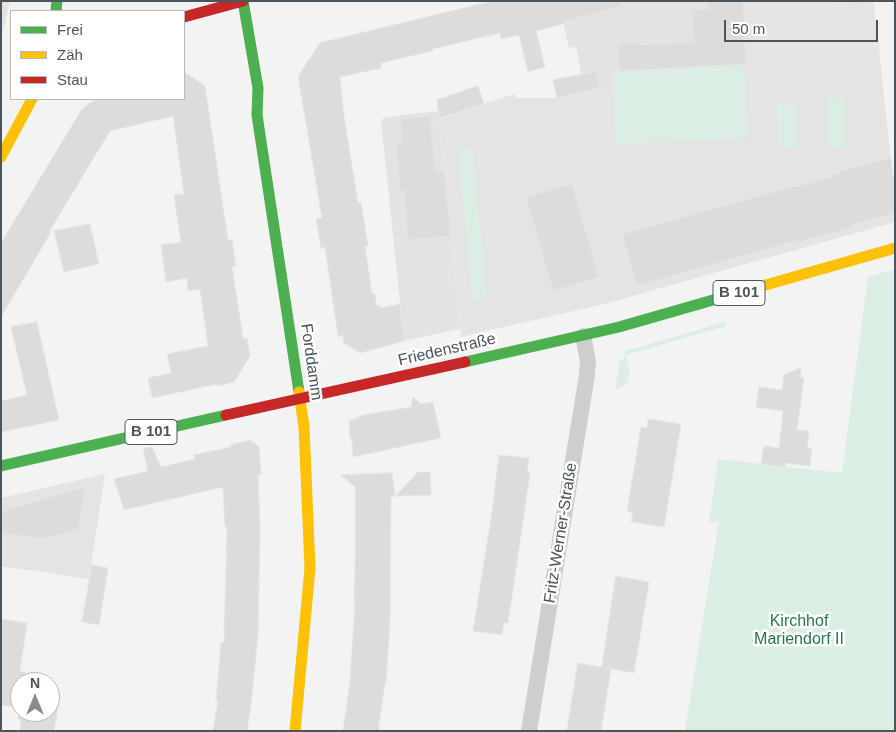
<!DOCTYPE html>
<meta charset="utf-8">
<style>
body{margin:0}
#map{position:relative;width:896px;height:732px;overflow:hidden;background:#f3f3f3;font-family:Arial,sans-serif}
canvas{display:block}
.frame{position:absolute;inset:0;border:2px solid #4b555d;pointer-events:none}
.legend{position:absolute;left:10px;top:10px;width:175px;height:90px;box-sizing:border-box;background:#fff;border:1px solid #b7bbbe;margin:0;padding:6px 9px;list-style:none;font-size:15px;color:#4b555d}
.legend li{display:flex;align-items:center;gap:10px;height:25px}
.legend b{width:25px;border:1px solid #b7bbbe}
.north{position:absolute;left:10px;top:672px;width:50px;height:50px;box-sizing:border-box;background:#fff;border:1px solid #b7bbbe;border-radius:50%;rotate:0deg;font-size:14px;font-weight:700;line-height:20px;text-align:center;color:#4b555d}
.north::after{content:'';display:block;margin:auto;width:18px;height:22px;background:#868c92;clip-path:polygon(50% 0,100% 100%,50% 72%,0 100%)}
.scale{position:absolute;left:724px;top:20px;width:154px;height:22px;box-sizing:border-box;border:2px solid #4b555d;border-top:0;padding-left:6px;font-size:15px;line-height:18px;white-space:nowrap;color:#4b555d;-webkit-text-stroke:4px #fff;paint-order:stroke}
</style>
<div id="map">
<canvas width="896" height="732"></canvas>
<div class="frame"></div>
<ul class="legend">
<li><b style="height:6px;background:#4caf50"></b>Frei</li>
<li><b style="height:6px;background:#ffc107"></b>Zäh</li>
<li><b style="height:6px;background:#c62828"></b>Stau</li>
</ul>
<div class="north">N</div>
<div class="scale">50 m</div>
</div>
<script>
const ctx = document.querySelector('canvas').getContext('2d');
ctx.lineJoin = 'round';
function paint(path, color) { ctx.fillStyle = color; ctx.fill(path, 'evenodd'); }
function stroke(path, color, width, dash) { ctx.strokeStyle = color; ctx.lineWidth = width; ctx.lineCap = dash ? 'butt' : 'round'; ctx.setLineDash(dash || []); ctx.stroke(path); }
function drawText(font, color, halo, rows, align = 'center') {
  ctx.font = font + ' Arial,sans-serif'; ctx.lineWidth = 5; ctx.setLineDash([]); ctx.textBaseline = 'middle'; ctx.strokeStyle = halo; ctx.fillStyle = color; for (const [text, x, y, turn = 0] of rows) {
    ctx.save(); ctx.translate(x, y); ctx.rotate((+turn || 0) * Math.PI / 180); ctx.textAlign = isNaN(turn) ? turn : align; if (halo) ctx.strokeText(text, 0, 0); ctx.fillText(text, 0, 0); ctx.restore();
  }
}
paint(new Path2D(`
 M1 1H10L1 39Z
 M558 1H743L746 64 612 71 613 85 585 91 576 47 569 48Z
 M765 1H874V3L766 5Z
 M438 111 460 329 404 341 381 120 386 117Z`), '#e4e3e1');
paint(new Path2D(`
 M743 1H765L766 5 874 3 895 197V222L604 304 461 337 439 119 514 94 515 98H557L612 85V71L746 64Z
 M105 474 89 579 1 566V498Z`), '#e5e4e4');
paint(new Path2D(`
 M744 66 747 138 616 144 613 72Z
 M828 98H845V148H828Z
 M777 104H795L796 147H778Z
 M472 147 487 299 473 300 458 149Z
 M895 269V731H685L719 521 709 523 718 459 842 473 868 277Z
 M725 322 726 326 626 355 630 372 626 385 615 389 620 360 624 359 625 351Z`), '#daefe2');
const building = new Path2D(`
 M493 1H620V7L563 22V24L536 31 545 67 528 72 519 35 501 39 500 33 432 49V51L381 63V68L340 77 344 116 358 203 361 202 368 246H365L372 294H375L376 306 379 305 380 308 400 304 404 341 360 353 344 343 343 336H338L325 247 321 248 316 219 322 218 298 76 320 43Z
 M707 1H743L746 64 619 71 617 43 638 42 639 45 694 42 692 10 709 9Z
 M184 72 205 86 228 240H232L236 266H232L243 338H247L250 356 234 382 217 386V384L152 398 148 378 171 373 167 354 208 346 200 289 188 291 187 278 166 282 161 245 181 242 174 195 184 194 173 116 110 131 49 232H51L1 317V243L82 109 95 99H184Z
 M596 72 600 88 557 98 553 80Z
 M478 86 484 104 439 118 437 100Z
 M430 116 435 171 444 170 451 236 408 240 404 191H400L396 142H402L400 119Z
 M891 158 893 176H895V213L854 224V227L797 242 795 241 637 286 622 234 795 186V187L832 177V175L840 173V171Z
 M572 184 599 277 553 291 526 197Z
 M90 224 99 264 64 272 54 231Z
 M37 322 59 420 1 432V401L27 395 11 327Z
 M801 368 800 377 804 378 797 430 809 431 807 448 812 449 810 466 785 463V467L761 464 764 446 779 448 783 411 756 407 759 387 782 390 784 375Z
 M413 397 421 404 433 402 441 438 353 457 352 439H350L349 421 359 418V416L411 407Z
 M648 419 681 424 664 527 631 522 633 512 627 511 641 427 647 428Z
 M250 440 259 447 261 474 258 475 260 527 258 635 251 705 247 731H213L218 701H216L221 642H224L227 527H225L223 487 124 510 114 479 148 471 143 449 152 447 161 467 195 459 194 455 231 447V445Z
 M499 455 529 458 527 473H530L508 623H504L502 635 473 631 493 506Z
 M418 472H430L431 495 396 496Z
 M392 473 395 496 391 497 390 621 386 683H385L378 731H343L350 681 354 620 355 564V487L341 475Z
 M85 487 79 529 44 539 1 533V512Z
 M92 565 108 568 99 625 82 622Z
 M616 576 649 582 634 673 602 667Z
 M1 619 27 623 20 671 25 672 24 682H20V712H50V706L58 707 54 731H20L21 720 18 719 20 708 1 705Z
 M578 663 611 669 601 731H567Z`);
paint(building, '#dcdcdd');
stroke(building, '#e5e5e5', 1);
stroke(new Path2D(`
 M529 731 587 375 588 361 583 336`), '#cdced0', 16);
stroke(new Path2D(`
 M243 1 258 88 257 115 299 392
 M56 11 57 1
 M465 362 619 327 734 294
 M1 466 226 415`), '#4caf50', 11);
stroke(new Path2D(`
 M1 157 32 99
 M734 294 895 248
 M295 731 310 568 304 427 299 392`), '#ffc107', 11);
stroke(new Path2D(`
 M184 17 243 1
 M226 415 465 362`), '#c62828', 11);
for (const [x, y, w] of [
 [739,293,52],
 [151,432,52]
]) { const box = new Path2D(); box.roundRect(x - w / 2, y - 12.5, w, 25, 4); ctx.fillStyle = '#fff'; ctx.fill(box); stroke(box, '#4b555d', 1); }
drawText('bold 15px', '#4b555d', null, [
 ["B 101",739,293],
 ["B 101",151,432]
]);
drawText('16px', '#4b555d', '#fff', [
 ["Friedenstraße",447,350,-13],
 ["Forddamm",311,362,82],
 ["Fritz-Werner-Straße",561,533,-81]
]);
drawText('16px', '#22794d', '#fff', [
 ["Kirchhof",799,622],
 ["Mariendorf II",799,640]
]);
</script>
